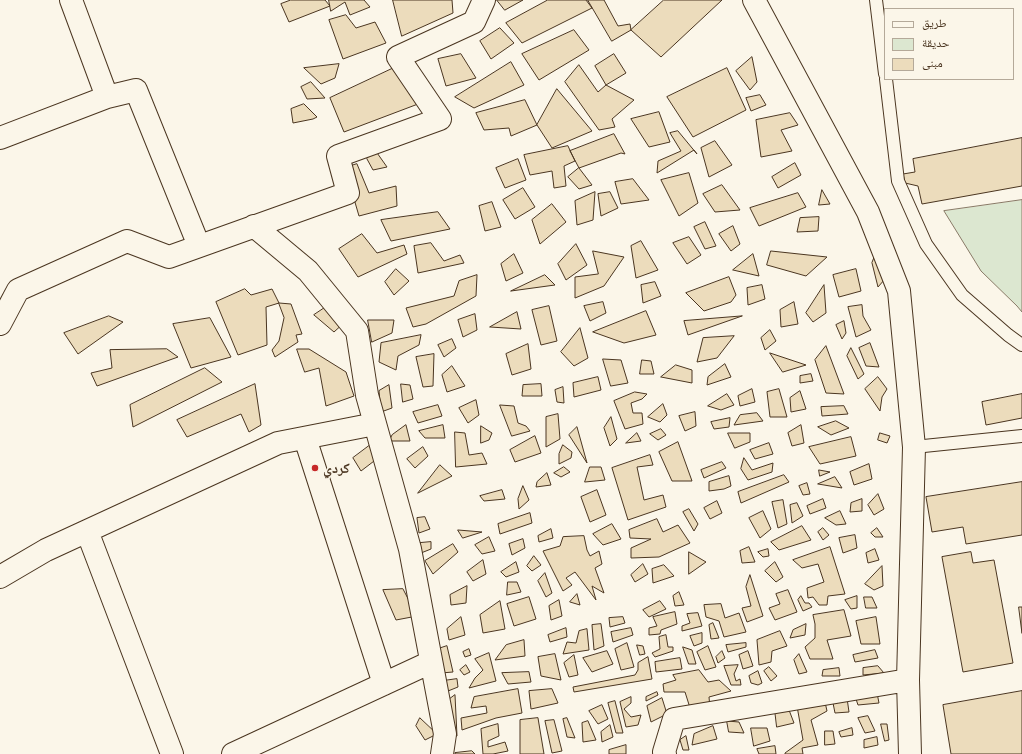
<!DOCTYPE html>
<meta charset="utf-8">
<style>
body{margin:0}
#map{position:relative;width:1022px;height:754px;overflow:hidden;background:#fbf6e9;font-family:Ubuntu,"Noto Naskh Arabic",sans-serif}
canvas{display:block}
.legend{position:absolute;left:884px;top:8px;width:130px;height:72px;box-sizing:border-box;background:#fbf6e9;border:1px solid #b4a999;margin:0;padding:5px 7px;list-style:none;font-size:12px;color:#4a3520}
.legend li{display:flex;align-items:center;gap:8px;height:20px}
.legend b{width:20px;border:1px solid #b4a999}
</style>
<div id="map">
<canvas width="1022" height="754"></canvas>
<ul class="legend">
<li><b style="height:5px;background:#fbf6e9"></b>طريق</li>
<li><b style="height:11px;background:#dce7d0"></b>حديقة</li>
<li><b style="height:11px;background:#ecdcbc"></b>مبنى</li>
</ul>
</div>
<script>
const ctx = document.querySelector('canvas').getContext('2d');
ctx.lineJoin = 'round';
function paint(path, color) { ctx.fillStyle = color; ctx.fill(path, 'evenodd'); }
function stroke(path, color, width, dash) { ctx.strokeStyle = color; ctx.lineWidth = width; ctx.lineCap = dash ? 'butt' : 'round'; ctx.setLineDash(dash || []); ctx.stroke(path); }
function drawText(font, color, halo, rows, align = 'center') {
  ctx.font = font + ' Ubuntu,"Noto Naskh Arabic",sans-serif'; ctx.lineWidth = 3; ctx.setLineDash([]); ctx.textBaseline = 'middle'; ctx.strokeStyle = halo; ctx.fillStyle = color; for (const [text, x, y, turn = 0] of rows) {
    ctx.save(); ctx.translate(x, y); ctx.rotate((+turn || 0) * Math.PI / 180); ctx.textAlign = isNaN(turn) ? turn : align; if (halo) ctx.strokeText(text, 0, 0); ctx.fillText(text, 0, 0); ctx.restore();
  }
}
const green = new Path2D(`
 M1022 200V312L1017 306 981 271 944 211Z`);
paint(green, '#dce7d0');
stroke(green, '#887966', 1);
const building = new Path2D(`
 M291 0H325L330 6 289 22 281 4Z
 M329 0H364L370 7 350 15 345 2 331 11Z
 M393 0H452L453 13 402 36Z
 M497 0H523L505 10Z
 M548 0H586L592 8 522 43 506 23Z
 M588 0H604L618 26 630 24 631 30 612 41Z
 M664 0H722L661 57 631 30Z
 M346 15 356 28 375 22 386 43 343 59 329 20Z
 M500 28 514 43 491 59 480 41Z
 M574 30 589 50 539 80 522 54Z
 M461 54 476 78 446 86 438 59Z
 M614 54 626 73 606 85 595 66Z
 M752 57 757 82 750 90 736 71Z
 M511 62 524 85 474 108 455 97Z
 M339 64 335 78 321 84 304 68Z
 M579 65 598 92 606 85 634 100 612 119 615 127 599 130 565 82Z
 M396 67 418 104 344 132 330 98Z
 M727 68 746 110 693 137 667 97Z
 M311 82 325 98 307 99 301 87Z
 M557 89 592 131 552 148 537 125Z
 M760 95 766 105 751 111 746 98Z
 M525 100 537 125 511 136 509 128 484 130 476 113Z
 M304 104 317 117 313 119 293 123 291 109Z
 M659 112 670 142 649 147 631 119Z
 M790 113 798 125 781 130 792 151 761 157 756 120Z
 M678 131 697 154 694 150 657 173 658 161 681 151 670 133Z
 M614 134 625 154 621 153 579 168 570 151Z
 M1022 138V186L922 204 918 186 905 183 903 174 915 172 913 159Z
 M715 141 732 165 709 177 701 148Z
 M568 146 575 161 564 166 566 186 554 188 552 171 530 175 524 155Z
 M375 150 387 167 373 170 367 159Z
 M518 159 526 180 505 188 496 168Z
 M795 163 801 175 778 188 772 177Z
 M357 164 369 193 396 186 397 206 359 216 345 168Z
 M579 168 592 185 579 189 568 177Z
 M689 173 698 203 679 216 661 180Z
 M633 179 649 200 621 204 615 182Z
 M722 185 740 210 715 212 703 194Z
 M523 188 535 207 515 219 503 200Z
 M822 190 830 204 819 205Z
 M595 192 593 220 577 225 575 201Z
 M610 192 618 208 601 216 598 194Z
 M798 193 806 207 759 226 750 208Z
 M492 202 501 227 485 231 479 206Z
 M552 204 566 222 540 244 532 220Z
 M438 212 450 229 391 241 381 220Z
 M819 217 818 231 797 232 800 218Z
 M705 222 716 246 705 249 694 227Z
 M733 226 740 244 731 251 719 234Z
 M362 234 377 253 404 245 407 254 358 277 339 249Z
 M689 237 701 255 687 264 673 243Z
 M641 241 658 270 636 278 631 246Z
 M431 243 444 261 460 255 464 263 418 273 414 246Z
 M576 244 587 265 566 280 558 264Z
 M593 251 624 257 604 286 575 298V277L598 274Z
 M771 251 827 257 806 276 767 265Z
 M876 253 885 279 878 287 872 263Z
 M514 254 523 273 506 281 501 264Z
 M753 254 759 276 733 270Z
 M396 269 409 281 394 295 385 282Z
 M856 269 861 291 839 297 833 275Z
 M477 275 476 296 426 324 413 327 406 308 454 296 459 281Z
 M545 275 555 285 511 291Z
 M729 277 736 295 731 302 704 311 686 293Z
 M655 282 661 296 643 303 641 285Z
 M762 285 765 299 748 305 747 288Z
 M824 285 826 313 813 322 806 313Z
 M245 289 251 295 272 289 279 303 266 307 267 345 238 355 216 302Z
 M603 302 606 313 590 321 584 306Z
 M794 302 798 324 781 327 780 310Z
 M279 303 291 304 302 334 296 335 298 342 275 357 272 350 279 341 284 318Z
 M332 303 346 321 334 332 314 315Z
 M862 305 863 316 871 330 856 337 848 307Z
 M549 306 557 341 541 345 532 310Z
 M646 311 656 335 624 343 593 332Z
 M517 312 521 329 490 327Z
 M475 314 477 330 463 337 458 320Z
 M109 316 123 322 78 354 64 333Z
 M742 316 688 335 684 321Z
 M210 318 231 357 191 368 173 324Z
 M368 320H394L392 333 372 342Z
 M844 321 846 333 842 339 836 325Z
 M580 328 588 358 574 366 561 352Z
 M770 330 776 341 765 350 761 338Z
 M421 335 419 345 398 356 396 370 379 362 381 343Z
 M734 336 717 358 697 362 703 338Z
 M452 339 456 348 444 357 438 345Z
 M870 343 879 367 866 366 859 348Z
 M528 344 531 369 512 375 506 354Z
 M826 346 844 394 826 393 815 360Z
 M851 348 864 374 858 379 847 356Z
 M167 349 178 357 97 386 91 373 112 368 110 350Z
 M297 349H309L346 372 354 396 326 406 319 368 305 372Z
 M770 353 806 365 783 372Z
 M434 354 433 386 423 387 416 357Z
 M603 359 621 360 628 383 611 386Z
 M642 360 651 361 654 374H640Z
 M725 364 731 377 707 385 708 377Z
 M676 365 692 370V383L661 377Z
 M452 366 465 386 447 392 442 375Z
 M205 368 222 382 133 427 130 405Z
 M811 374 813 381 800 383V376Z
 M598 377 601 390 574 397 573 383Z
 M878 377 887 389 882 397 880 411 865 389Z
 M255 384 261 425 249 432 241 414 187 437 177 420Z
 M401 384 410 385 413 399 403 402Z
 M541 384 542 396H522L523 385Z
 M389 385 392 408 381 412 379 391Z
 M563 387 564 403 557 402 555 390Z
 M752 389 755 402 740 406 738 396Z
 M779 389 787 417H770L767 392Z
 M800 391 806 409 791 412 790 398Z
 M635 392 647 394 642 399 631 403 633 413H642L643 424 625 429 614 401Z
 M727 394 734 405 721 410 708 406Z
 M1022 394V418L986 425 982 402Z
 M476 400 479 415 468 423 459 408Z
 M663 404 667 415 660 422 648 417Z
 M438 405 442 416 418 423 413 412Z
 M500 405 514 406 518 423 526 426 530 431 512 436Z
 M844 406 848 414 822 416 821 407Z
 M695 412 696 426 685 431 679 416Z
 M757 413 763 421 734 425 740 415Z
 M558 414 560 439 546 447V417Z
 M611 417 617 439 610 446 604 428Z
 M730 418 729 427 714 429 711 422Z
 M836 421 849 428 831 435 818 427Z
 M406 425 410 441H389L392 435Z
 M443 425 445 438H425L419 431Z
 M801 425 804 443 792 446 788 433Z
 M481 426 492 433 489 440 481 443Z
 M577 427 587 463 569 435Z
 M661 429 666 435 658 440 650 434Z
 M455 432 465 433 469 455 482 453 487 464 456 467Z
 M637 433 641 441 626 443Z
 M728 433H750V442L735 448Z
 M880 433 890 436 887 443 878 440Z
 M535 436 541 453 515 462 510 450Z
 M851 437 856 456 820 464 809 447Z
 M678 442 692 481H672L659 452Z
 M769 443 773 454 755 459 750 450Z
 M563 445 572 452 571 458 559 464V454Z
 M369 446 378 458 361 471 353 458Z
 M423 447 428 456 415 468 407 459Z
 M650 455 653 465 637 467 644 500 663 495 666 507 628 520 612 468Z
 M744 458 752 470 773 463 772 472 748 480 741 469Z
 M722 462 726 468 704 478 701 470Z
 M869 464 872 479 854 485 850 472Z
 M440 465 452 476 418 493Z
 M564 467 570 472 561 477 554 473Z
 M590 467H601L605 480 585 482Z
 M819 470 830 472 820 476Z
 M547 473 551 485 536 487 537 482Z
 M784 475 789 482 741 503 738 492Z
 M729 476 731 486 724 489 709 491V482Z
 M835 477 842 488 818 484Z
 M1022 482V535L966 544 963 527 932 532 926 497Z
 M807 483 810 494 803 495 799 486Z
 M523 486 529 500 519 509 518 499Z
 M502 490 505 499 484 501 480 496Z
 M597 490 606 515 590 522 581 497Z
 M878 494 884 509 874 515 868 505Z
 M823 499 826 508 810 514 807 506Z
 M862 499V511L850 512 851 503Z
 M783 500 787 524 778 528 772 502Z
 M717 501 722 513 710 519 704 508Z
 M797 503 803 516 792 523 790 505Z
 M689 509 698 524 694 531 683 512Z
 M763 511 771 529 760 538 749 518Z
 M840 511 846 524 836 525 825 518Z
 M530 513 532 523 500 534 498 524Z
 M425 517 430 529 419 533 417 518Z
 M657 519 663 532 678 525 690 543 659 557 631 558V548L651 539 630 538 629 530Z
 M612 524 621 539 603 545 593 534Z
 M802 526 811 540 779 550 771 542Z
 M823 528 829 535 823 540 818 532Z
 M877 528 883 537H875L871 533Z
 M551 529 553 538 539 542 538 536Z
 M458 530 482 532 463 538Z
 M855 535 857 548 843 553 839 538Z
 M584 536 587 550 590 556 599 551 602 564 595 568 604 593 592 586 596 600 575 572 566 578 572 585 563 591 543 551 560 546 563 537Z
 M489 537 495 551 482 554 475 545Z
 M523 539 525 548 512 555 509 544Z
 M431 542V549L421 553 420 543Z
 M453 544 458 552 433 574 425 561Z
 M749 547 755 562 742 563 740 551Z
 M830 547 845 594 828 596 827 605H819L813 597 808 598 807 588 824 582 818 564 802 568 793 560Z
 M768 549 769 556 763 557 758 552Z
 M875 549 879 560 868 563 866 553Z
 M689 552 706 562 689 574Z
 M971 552 973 563 994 560 1013 663 963 672 942 557Z
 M534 556 541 565 532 571 527 566Z
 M483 560 486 574 473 581 467 572Z
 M516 562 519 572 506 577 501 572Z
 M775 562 783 577 776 582 765 571Z
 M643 564 648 574 635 582 631 575Z
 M664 565 674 576 653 583 652 569Z
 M882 566 883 586 874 590 865 584Z
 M545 573 552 593 546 597 538 581Z
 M750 575 763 616 747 622 742 608 751 606 746 587Z
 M508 582H517L521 592 507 595Z
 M467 586 466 603 451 605 450 595Z
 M403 589 417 616 396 620 383 590Z
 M788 590 797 612 775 620 769 608 780 604 776 594Z
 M679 592 684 605 675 606 673 596Z
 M577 594 580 605 570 602Z
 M801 596 805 603H809L812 607 803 611 798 600Z
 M857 596V608L851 609 845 600Z
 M529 597 536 619 514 626 507 604Z
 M864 597H872L877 608H866Z
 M559 600 562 616 551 620 549 606Z
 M500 601 505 629 483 633 480 615Z
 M660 601 666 609 649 617 643 610Z
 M721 604 725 618 739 613 746 632 724 637 719 621 706 617 704 605Z
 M1019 607H1022V633Z
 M844 610 851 636 827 640 833 659H810L805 647 815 638V624L813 615Z
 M675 612 677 624 661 630 660 634 649 635V628L657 626 653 617Z
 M698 613 702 626 682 631V626L690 623 687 614Z
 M461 617 465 635 449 640 447 629Z
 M623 617 625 623 610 627 609 618Z
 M876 617 880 644H861L856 621Z
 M713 623 719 638 711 639 709 625Z
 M601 624 604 646 594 650 592 625Z
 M806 624 805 635 790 638 793 630Z
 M566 628 567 637 550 642 548 635Z
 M631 628 633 635 613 642 611 632Z
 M587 629 589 650 563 654 567 642 576 643 579 631Z
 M780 631 787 646 772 651 771 662 759 665 757 640Z
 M702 633V643L694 646 690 636Z
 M666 635 668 647H673V651L655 657 652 653 660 649 659 637Z
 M524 640 525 656 495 660 506 645Z
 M627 643 634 667 621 670 615 649Z
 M746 643V647L728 652 726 645Z
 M637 645 643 646 645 654 640 655Z
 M447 646 453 672 441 673 438 649Z
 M708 646 716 667 705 670 697 652Z
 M683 647 692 650 696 664H689Z
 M469 649 471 655 465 657 463 652Z
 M875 650 878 658 855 662 853 655Z
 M607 651 613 664 592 672 583 658Z
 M722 651 725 658 718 663 716 657Z
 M748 651 753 666 743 669 739 655Z
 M489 653 496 681 469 688 475 678 483 670 475 659Z
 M555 654 561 680 541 676 538 657Z
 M799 654 807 672 799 674 794 660Z
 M574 655 578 675 569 677 564 663Z
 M648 657 652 679 574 692 573 687 635 675 638 670V663Z
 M680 658 682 669 656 672 655 662Z
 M466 665 470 672 464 675 460 670Z
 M738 665 734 674 736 681 740 679 741 685H731L724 666Z
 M878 666 884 673 863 675V668Z
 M769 667 777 676 771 681 764 671Z
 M839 668 840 676H822L823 670Z
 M699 670 708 682 719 680 731 691 709 697 710 708 691 711 685 692H664L663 684 676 680 673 675Z
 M758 671 762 683 758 685 751 683 749 676Z
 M529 672 531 682 508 684 502 673Z
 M457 679 458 687 448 691 443 681Z
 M518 689 522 713 496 718 462 730 461 718 487 713 486 706 471 708 474 697Z
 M552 689 558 703 531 709 529 691Z
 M1022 691V754H951L943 705Z
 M657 692 658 695 646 701V697Z
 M877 693 879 703 858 705 855 696Z
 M455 695 457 736 449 737 447 701Z
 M631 697V703L624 709 631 717 641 715 638 725 626 727 620 702Z
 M662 698 667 714 651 722 647 706Z
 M847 698 849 712 835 713 833 703Z
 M615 701 623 733H616L608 703Z
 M825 702 827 711 811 720 818 745 802 748 803 754H785V753L803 740 797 706Z
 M602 705 608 719 598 724 589 711Z
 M775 710H789L794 723 777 727Z
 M868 716 875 731 865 733 858 718Z
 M420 718 437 734 425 740 416 726Z
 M538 718 544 754H520V720Z
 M567 718 575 738 567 737 563 719Z
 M554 720 562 751 552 753 545 721Z
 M588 721 596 740 583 742 582 723Z
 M727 721 739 722 744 733 729 732Z
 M498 724 499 736 488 741V747L505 742 508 751 493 754H483L481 729Z
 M881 724H887L889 740 885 741Z
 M610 725 613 737 602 742 601 732Z
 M713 726 717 739 692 745 694 734Z
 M751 728H767L770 741 754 746Z
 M852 728 853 735 841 737 839 732Z
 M825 731H833L835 744 825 745Z
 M686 736 689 750H683L680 740Z
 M877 737 878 745 864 748V740Z
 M626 745V754H609V750Z
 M775 746 776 754H759L757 749Z
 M472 751 475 754H455V753Z`);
paint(building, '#ecdcbc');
stroke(building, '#4a3520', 1);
const lane = new Path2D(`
 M876 0 885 74
 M886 79 898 181 926 244 962 295 1008 335 1022 345
 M914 447 1022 436`);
const street = new Path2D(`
 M71 0 107 97 136 90 199 246
 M754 0 868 212 899 291 914 447 908 680 910 754
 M0 138 107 97
 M254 226 308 271 357 331 367 395 410 549 445 734 442 754
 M0 324 18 290 127 241 169 257 348 193 338 156 440 119 398 57 474 22 484 0
 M305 438 384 684
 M87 531 172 754
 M0 577 46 550 278 443 375 424
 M233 754 431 662
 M665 754 664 752 674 719 908 680`);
stroke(lane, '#4a3520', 14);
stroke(street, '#4a3520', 24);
stroke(lane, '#fbf6e9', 12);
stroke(street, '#fbf6e9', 22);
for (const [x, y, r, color] of [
 [315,468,4,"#c62828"]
]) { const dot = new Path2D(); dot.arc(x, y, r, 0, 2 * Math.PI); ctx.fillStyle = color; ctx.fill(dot); stroke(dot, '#fbf6e9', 1.5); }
drawText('bold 14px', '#4a3520', '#fbf6e9', [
 ["كردي",323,468]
], 'left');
</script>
